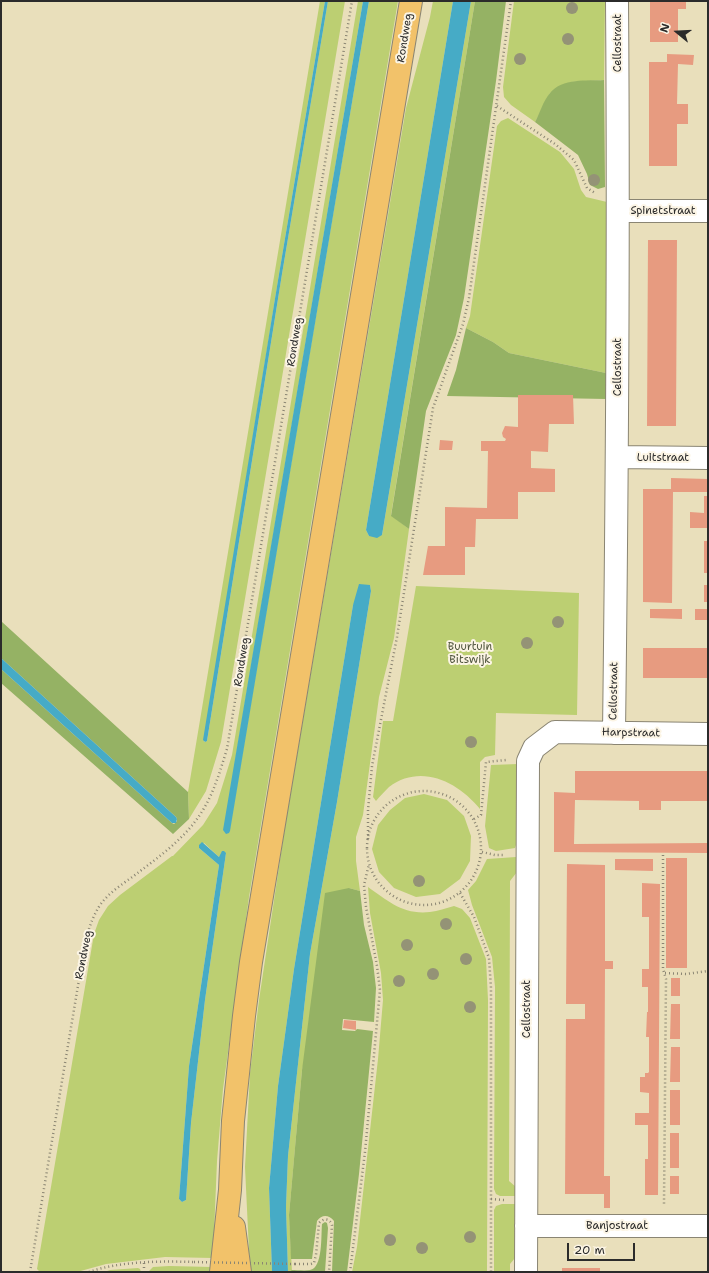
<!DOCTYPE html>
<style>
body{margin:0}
#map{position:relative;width:709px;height:1273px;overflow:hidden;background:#e9dfbb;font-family:"Shantell Sans",sans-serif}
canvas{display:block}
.frame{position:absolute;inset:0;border:2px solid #2b2b2b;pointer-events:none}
.north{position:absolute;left:657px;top:12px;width:40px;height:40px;-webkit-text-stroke:3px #fcf5e5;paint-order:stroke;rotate:288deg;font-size:11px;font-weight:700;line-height:16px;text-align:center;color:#2b2b2b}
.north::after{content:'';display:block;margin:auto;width:14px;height:18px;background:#2b2b2b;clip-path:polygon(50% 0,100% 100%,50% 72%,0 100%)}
.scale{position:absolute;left:567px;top:1243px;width:68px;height:18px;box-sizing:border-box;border:2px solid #2b2b2b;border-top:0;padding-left:5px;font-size:12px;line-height:14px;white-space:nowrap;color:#2b2b2b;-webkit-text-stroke:3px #fcf5e5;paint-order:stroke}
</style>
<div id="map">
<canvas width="709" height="1273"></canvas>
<div class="frame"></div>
<div class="north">N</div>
<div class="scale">20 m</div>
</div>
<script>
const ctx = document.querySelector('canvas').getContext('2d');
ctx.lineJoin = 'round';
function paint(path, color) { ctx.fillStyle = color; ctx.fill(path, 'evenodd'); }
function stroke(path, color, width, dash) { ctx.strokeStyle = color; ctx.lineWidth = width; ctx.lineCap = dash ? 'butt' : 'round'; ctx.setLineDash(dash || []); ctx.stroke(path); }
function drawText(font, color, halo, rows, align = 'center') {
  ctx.font = font + ' "Shantell Sans",sans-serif'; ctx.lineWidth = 4; ctx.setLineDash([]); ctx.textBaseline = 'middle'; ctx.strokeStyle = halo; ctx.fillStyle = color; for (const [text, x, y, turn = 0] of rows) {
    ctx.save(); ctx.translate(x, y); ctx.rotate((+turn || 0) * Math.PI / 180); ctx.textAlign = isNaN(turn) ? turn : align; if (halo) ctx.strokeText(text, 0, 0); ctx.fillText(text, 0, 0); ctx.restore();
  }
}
paint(new Path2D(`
 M320 1H325L279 274 204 742 207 741 282 274 328 1H345L221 742 206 791 189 819 188 792Z
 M358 1H363L236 756 229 833 369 1H398L249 897 223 1089 217 1161 213 1258 165 1257 106 1264 77 1272H40L37 1269 94 934 99 920 108 906 120 895 172 856H173L203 825 217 803 232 755ZM204 843 219 857 226 853 205 1000 191 1123 186 1200 182 1202 179 1199 189 1066 219 865 199 848Z
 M433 1H453L366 530 369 536 382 535 471 1H475L391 515 409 529 394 638 379 697 363 815 356 837V861L360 891 349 888 302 1070 289 1215 292 1272H288L286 1207 288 1156 310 954 337 802 371 591 370 585 353 605 294 969 278 1086 269 1188 272 1272H250L245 1167 250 1073 259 1000 285 827 406 108 430 17Z
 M514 1H605L604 80 571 82 550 93 535 122 511 105 504 97 503 87Z
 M508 118 560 152 574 169 581 190 586 197 607 202 606 373 509 353 493 342 466 328 470 316 497 126 501 121Z
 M416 586 579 593 577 715 496 713 495 755 485 757 480 762V809C458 782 421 763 389 787 385 791 380 796 376 801L373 797 383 721H393Z
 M518 764 517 842 515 848 496 851 489 848 485 826 491 765Z
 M424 794 447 800 464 816 471 836 470 861 460 879 440 894 416 897 394 888 379 872 372 849 378 825 390 810 405 798Z
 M516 857 517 872 510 881 509 1181 516 1187 515 1196H500L496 1194 494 1189 495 987 492 957 472 905 468 890 476 881 487 859Z
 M368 887C388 901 403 915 430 912 438 911 446 908 454 906L462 909 470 918 486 959 488 1000 487 1272H352L357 1247 378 1059 383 1000 381 973 370 913Z
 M502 1204H515V1258L510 1264V1272H494V1210L496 1206Z
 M169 1266 212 1267 211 1272H148L153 1267Z
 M138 1268 140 1269 141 1272 107 1271 110 1270Z`), '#bccf72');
paint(new Path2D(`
 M475 1H506L496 81 464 298 456 335 426 411 409 529 391 516Z
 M604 80 605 187 598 189 590 185 587 174 578 155 535 122C540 113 543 101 550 93 562 78 587 81 604 80Z
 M466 328 493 342 509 353 606 373V399L447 396 456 370Z
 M1 621 188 792 189 819 173 834 1 683V669L172 823 174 824 177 821V819L176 817 1 658Z
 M349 888 360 891 364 925 373 962 376 988 374 1022 343 1019 342 1030 355 1031 357 1029 373 1031 359 1174 347 1272H332L334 1221C329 1215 322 1214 317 1221L312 1259H291L289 1215 293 1170 302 1070 325 893Z
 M325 1222 327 1223 328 1228 325 1272H292L291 1270C297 1270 305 1271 310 1270 323 1268 321 1235 322 1224Z`), '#95b264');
paint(new Path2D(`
 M325 1H328L282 274 207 741 205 742 203 740 279 274Z
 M363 1H369L230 831 229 833 226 834 223 830Z
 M453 1H471L382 535 377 538 369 536 366 530Z
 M359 584 370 585 371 591 337 802 310 954 288 1156 286 1207 288 1272H272L269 1188 278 1086 294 969 353 605Z
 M1 658 176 817 177 819 176 823H172L1 669Z
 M202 842 219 857 222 851H224L226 853 205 1000 191 1123 186 1200 182 1202 179 1199 189 1066 219 865 199 848V845Z`), '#46abc6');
paint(new Path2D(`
 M650 1H686V9H678V42H650Z
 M667 54 694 55 693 65 678 64 677 104H688V124H677V166H649V62H667Z
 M648 240H677L676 426H647Z
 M518 395H573L574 424H549L548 452 531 451V468L555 469V492H518V519H476L475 547H465V575H423L428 546H445V507L487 508 488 451H481V441H505L506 439 503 437 502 433 505 426 518 427Z
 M440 440 453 441 452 450H439Z
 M671 478 708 479V492H673L672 603 643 602V489H671Z
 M704 496H708V528H690V512L704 513Z
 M704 541H708V573H704Z
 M704 585H708V602H704Z
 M650 609H682V619L650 618Z
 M695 609H708V620H695Z
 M643 648H708V678H643Z
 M575 771H708V801H661V810H639V801L575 800 574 844 708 843V853L554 852V792L575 793Z
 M666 858H687V968H666Z
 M615 859H653V871L615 870Z
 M567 864 605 865V961H613V969H605L604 1176H610V1208H604V1194H565L566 1019H585V1004H566Z
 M642 883 660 884 658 1195H645V1159H648V1125H635V1113H649V1093L640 1092V1077H645V1073H648L649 1072V1037H646L647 1012H648V987H642V969H649V917H642Z
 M671 978H680V996H671Z
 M671 1004H680V1039H670Z
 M344 1020 356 1021V1030L343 1028Z
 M671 1047H680V1082H670Z
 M670 1090H680V1125H670Z
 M670 1133H679V1168H670Z
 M670 1176H679V1194H670Z
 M562 1268H600V1272H562Z`), '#e79b80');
const minor = new Path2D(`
 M618 211H708
 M617 457 708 458
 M614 733C617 489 619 245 617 1
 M526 1226H708
 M526 1272 528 761 534 748 555 732 708 734`);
const major = new Path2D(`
 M234 1227 240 1272
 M221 1272 230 1190 233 1121 244 1016 251 962 411 1`);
stroke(minor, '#8a8573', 24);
stroke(major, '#8a8573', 24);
stroke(new Path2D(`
 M497 106 555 144 574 160 587 188 595 193
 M367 848a57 57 0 1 1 114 0a57 57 0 1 1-114 0Z
 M474 819 481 815 486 762 506 760
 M368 839V810L372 766 397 637 433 408 463 324 469 298 511 1
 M482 852 495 855H505
 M663 855V969L666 979 664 1204
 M460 893 474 917 489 958 491 988V1272
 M665 973 686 974 708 971
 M491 1199 504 1200
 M295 1264H311L314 1263 316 1255 319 1223C323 1218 330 1218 332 1225L329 1272
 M30 1272 85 944C88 930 92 918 100 905 110 891 126 882 139 872 160 856 182 840 197 819 213 797 219 774 227 749L352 1
 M89 1272C120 1261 161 1261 194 1262
 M144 1272V1263
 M350 1272 365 1152 380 990 377 966 366 907 364 885 369 864`), '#8a8573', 2.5, [1, 3]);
stroke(minor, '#fff', 22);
stroke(major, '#f2c26a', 22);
stroke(new Path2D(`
 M194 1262 295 1264`), '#8a8573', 2.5, [1, 3]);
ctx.fillStyle = '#949376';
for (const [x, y] of [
 [572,8],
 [568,39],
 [520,59],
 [594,180],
 [558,622],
 [527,643],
 [471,742],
 [419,881],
 [446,924],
 [407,945],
 [466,959],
 [433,974],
 [399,981],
 [470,1007],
 [470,1237],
 [390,1240],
 [422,1248]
]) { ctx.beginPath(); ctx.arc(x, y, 6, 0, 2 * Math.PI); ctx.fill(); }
drawText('11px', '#2b2b2b', '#fcf5e5', [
 ["Rondweg",405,38,-81],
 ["Cellostraat",618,43,-90],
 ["Spinetstraat",663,211],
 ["Rondweg",295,342,-81],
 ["Cellostraat",618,367,-90],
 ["Luitstraat",663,458],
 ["Rondweg",242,662,-81],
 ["Cellostraat",614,691,-89],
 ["Harpstraat",631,733,1],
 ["Rondweg",84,955,-79],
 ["Cellostraat",527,1009,-90],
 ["Banjostraat",617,1226]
]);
drawText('11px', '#4f543d', '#fcf5e5', [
 ["Buurtuin",470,647],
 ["Bitswijk",470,660]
]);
</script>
